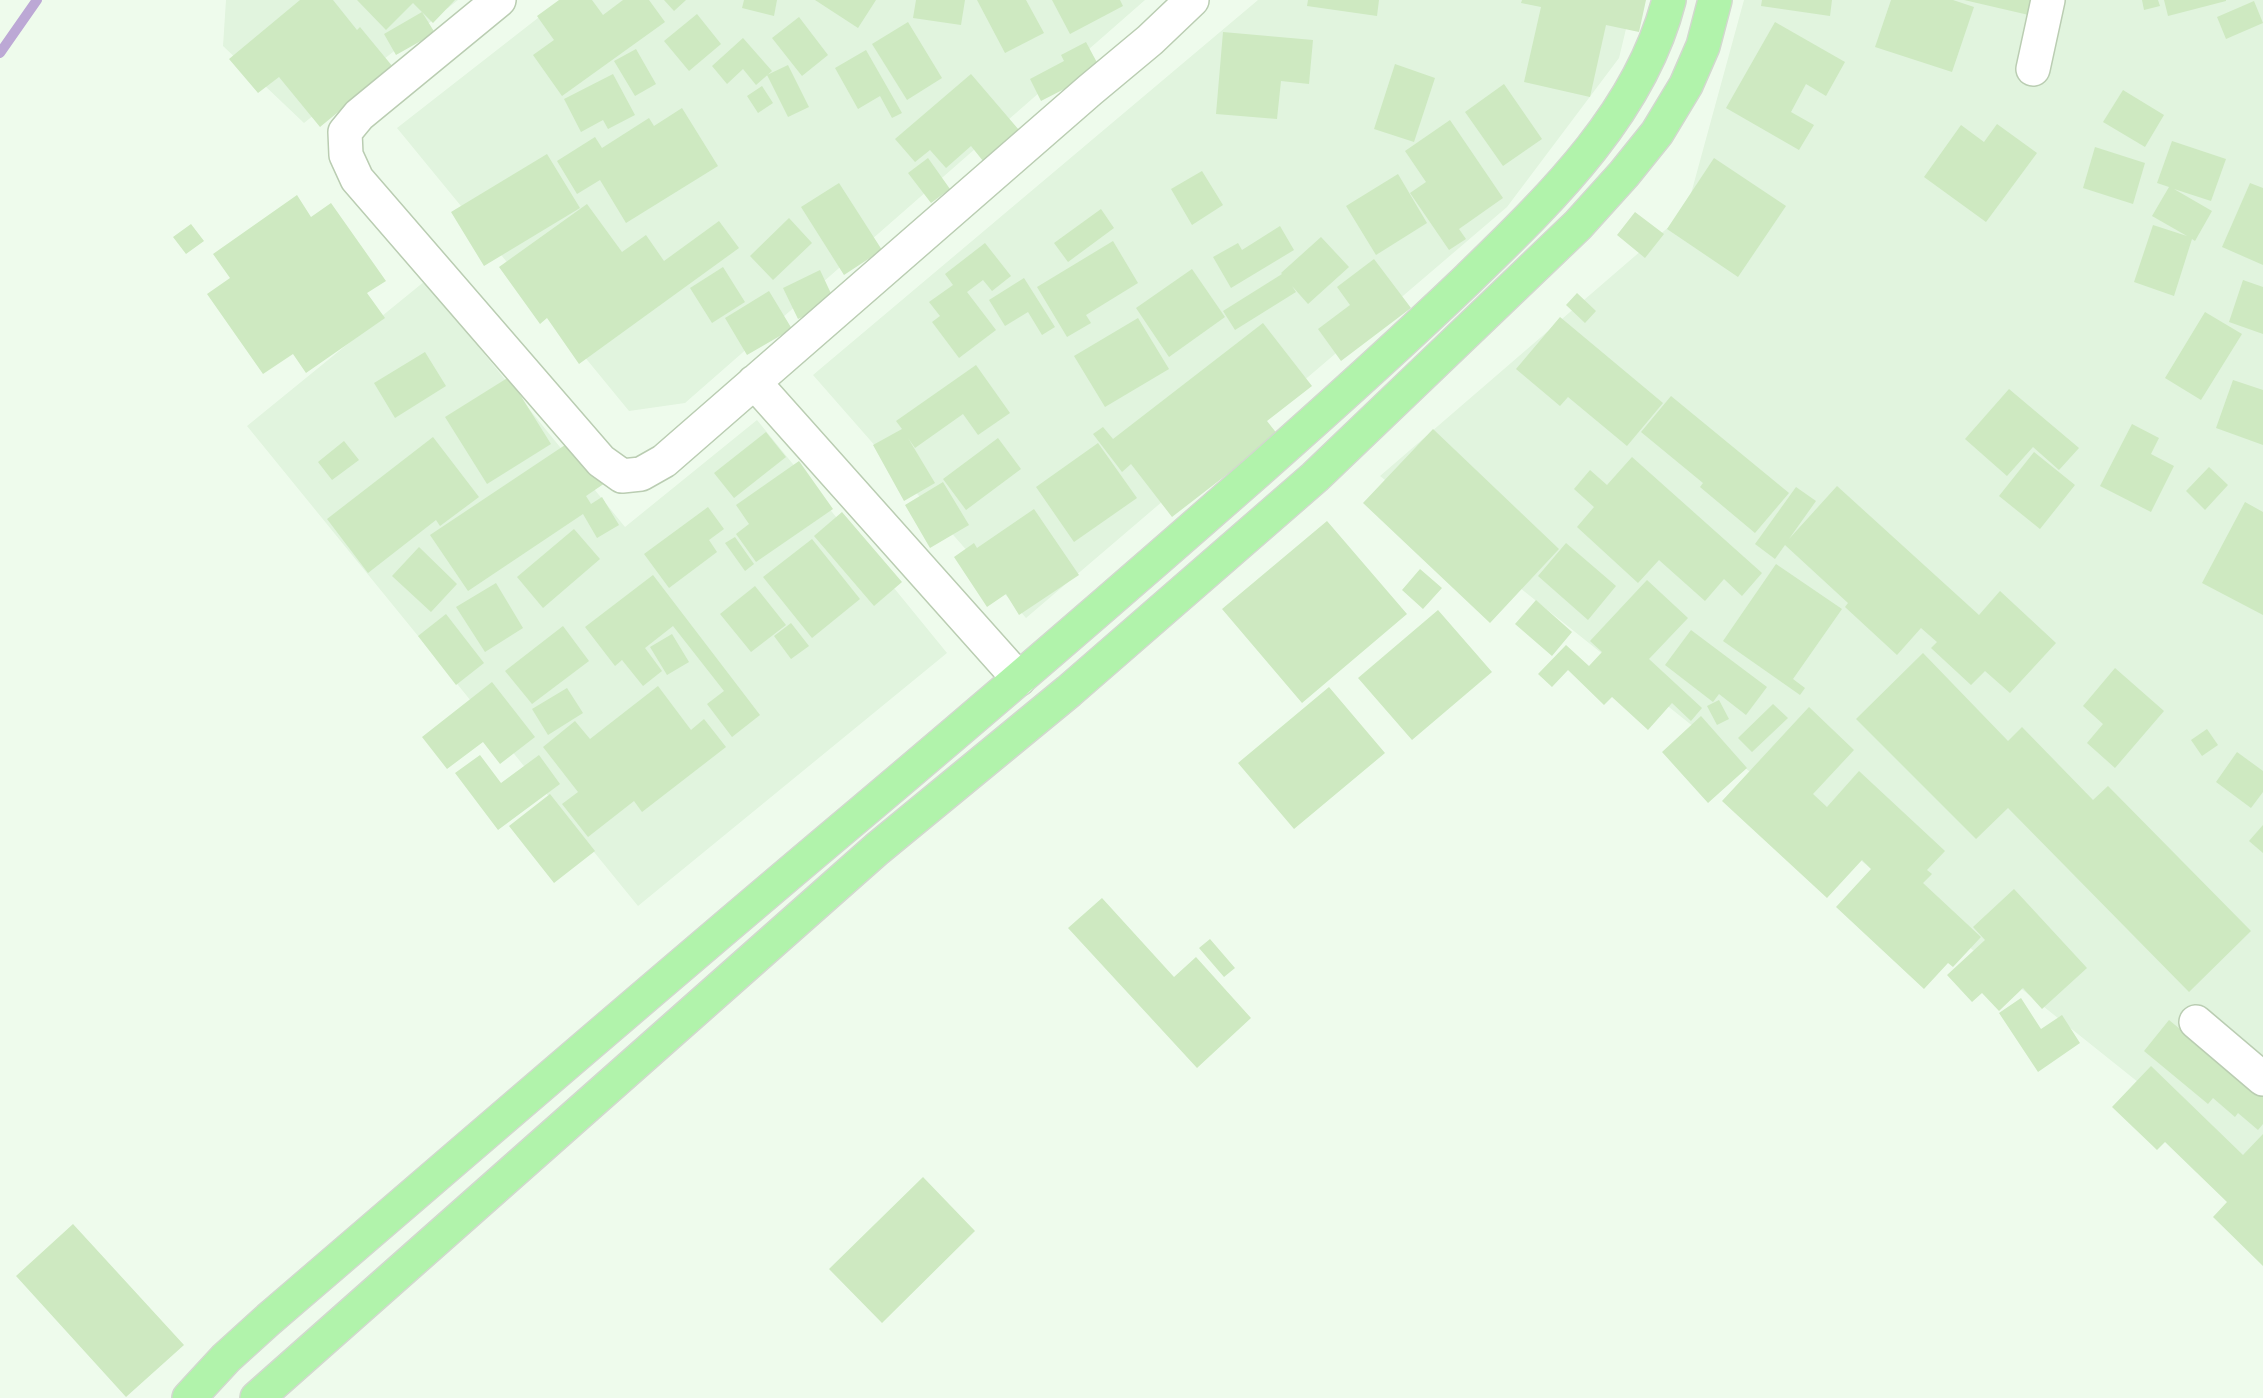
<!DOCTYPE html>
<style>
body{margin:0}
canvas{display:block;background:#eefbec}
</style>
<canvas width="2263" height="1398"></canvas>
<script>
const ctx = document.querySelector('canvas').getContext('2d');
ctx.lineJoin = 'round';
function paint(path, color) { ctx.fillStyle = color; ctx.fill(path, 'evenodd'); }
function stroke(path, color, width, dash) { ctx.strokeStyle = color; ctx.lineWidth = width; ctx.lineCap = dash ? 'butt' : 'round'; ctx.setLineDash(dash || []); ctx.stroke(path); }
paint(new Path2D(`
 M226 0H458L304 123 223 46Z
 M561 0H1145L685 403 629 411 397 128Z
 M1258 0H1633L1619 58 1507 207 1026 618 813 375Z
 M1744 0H2263V1182L1380 476 1686 212Z
 M425 281 625 527 757 420 947 653 638 906 247 426Z`), '#e1f4de');
stroke(new Path2D(`
 M0 53 37 0`), '#bca8d5', 10);
paint(new Path2D(`
 M300 0H333L357 30 360 27 393 67 320 127 279 77 258 93 229 59Z
 M357 0H455L433 23 422 12 435 33 396 55 384 34 422 12 413 3 386 30Z
 M559 0H592L603 15 623 0H649L665 22 562 96 533 55 554 40 537 16Z
 M664 0H686L674 11Z
 M744 0H777L774 16 742 8Z
 M815 0H876L858 28Z
 M916 0H965L961 25 913 18Z
 M977 0H1026L1044 33 1005 53Z
 M1052 0H1120L1123 6 1070 34Z
 M1308 0H1379L1377 16 1307 6Z
 M1522 0H1646L1639 32 1606 25 1590 97 1524 82 1541 7 1521 3Z
 M1762 0H1832L1830 16 1761 6Z
 M1891 0H1953L1974 7 1952 72 1875 47Z
 M1964 0H2050L2046 19Z
 M2142 0H2158L2160 6 2144 10Z
 M2164 0H2226V1L2168 16Z
 M2254 1 2263 23 2226 39 2217 17Z
 M697 14 721 44 689 71 664 41Z
 M799 17 828 55 802 76 772 38Z
 M908 22 942 78 907 100 872 44Z
 M1775 22 1845 62 1826 96 1806 84 1791 112 1814 125 1799 150 1726 108Z
 M1223 32 1313 40 1309 84 1281 81 1277 119 1216 114Z
 M743 38 772 71 756 85 743 69 727 84 712 66Z
 M1086 42 1101 70 1041 101 1030 79 1064 61 1061 55Z
 M636 49 656 84 635 96 614 61Z
 M866 50 902 113 892 118 880 96 858 109 835 68Z
 M1395 64 1435 78 1414 142 1374 129Z
 M788 65 809 107 788 117 767 75Z
 M613 74 635 115 608 129 603 120 581 132 564 99Z
 M971 74 1019 130 983 161 971 146 946 168 930 150 915 162 895 139Z
 M1504 84 1542 139 1503 166 1465 112Z
 M762 86 773 103 758 113 747 96Z
 M2123 90 2164 115 2145 147 2103 122Z
 M682 108 718 166 626 223 600 180 577 194 557 161 595 137 602 148 649 118 654 126Z
 M1450 120 1503 198 1459 229 1466 239 1449 250 1410 193 1426 182 1405 151Z
 M1997 124 2037 153 1986 222 1924 177 1961 125 1984 142Z
 M2172 141 2226 159 2211 201 2174 189 2212 211 2195 241 2192 239 2174 296 2134 282 2153 225 2187 236 2152 216 2169 187 2157 183Z
 M2095 147 2145 163 2133 204 2083 188Z
 M547 154 580 208 484 266 451 212Z
 M928 158 950 189 931 203 908 173Z
 M1714 158 1786 206 1738 277 1667 229Z
 M1202 171 1223 205 1192 225 1171 189Z
 M1398 174 1427 223 1376 255 1346 206Z
 M839 183 882 250 844 275 801 207Z
 M2250 183 2263 188V265L2222 247Z
 M297 195 311 217 331 203 386 281 367 293 385 318 306 373 293 354 263 374 207 294 230 278 213 254Z
 M587 204 622 252 646 235 664 261 719 221 739 248 579 364 547 318 540 324 499 267Z
 M1101 209 1114 228 1068 262 1054 243Z
 M1635 212 1664 234 1645 258 1617 235Z
 M789 218 812 243 773 280 750 256Z
 M191 224 204 241 186 254 173 237Z
 M1280 226 1294 250 1231 288 1213 257 1238 243 1242 250Z
 M1321 237 1349 267 1308 304 1292 286 1296 292 1235 330 1223 311 1282 274 1281 273Z
 M1113 241 1138 283 1086 315 1091 323 1067 337 1037 287Z
 M985 243 1011 276 992 291 983 280 967 292 996 330 959 358 932 322 940 316 929 302 953 285 945 274Z
 M1374 259 1411 308 1341 361 1318 329 1350 305 1337 287Z
 M723 267 745 302 712 323 690 288Z
 M1192 269 1225 317 1169 357 1136 308Z
 M820 270 835 302 798 319 783 288Z
 M1024 278 1055 327 1042 335 1028 312 1005 326 989 300Z
 M2243 280 2263 287V334L2229 322Z
 M769 291 792 329 747 355 725 318Z
 M1577 293 1596 311 1585 323 1566 305Z
 M2205 312 2242 334 2201 400 2165 378Z
 M1560 317 1663 403 1627 446 1568 397 1560 406 1516 369Z
 M1138 318 1169 369 1105 407 1074 356Z
 M1263 323 1312 386 1267 421 1278 435 1172 517 1131 464 1122 472 1093 434 1103 427 1113 439Z
 M425 352 446 386 395 418 374 383Z
 M976 365 1010 413 978 435 963 414 915 448 908 438 935 483 904 501 873 445 902 429 896 421Z
 M509 377 551 444 487 484 445 417Z
 M2233 380 2263 390V445L2216 428Z
 M2009 389 2079 448 2059 470 2033 447 2007 476 1965 439Z
 M1671 396 1789 493 1755 533 1700 487 1703 483 1641 432Z
 M2132 424 2159 438 2151 454 2174 466 2151 512 2100 486Z
 M1433 429 1559 549 1490 623 1363 503Z
 M766 432 786 457 734 498 714 473Z
 M433 437 479 497 440 526 436 520 368 573 327 519Z
 M577 437 608 481 586 496 591 504 602 497 619 525 597 538 583 514 468 591 430 535Z
 M998 438 1021 469 966 510 943 479Z
 M344 441 359 460 332 480 318 462Z
 M1098 443 1137 498 1074 542 1036 487Z
 M2034 452 2075 485 2040 529 1999 496Z
 M1632 457 1762 573 1742 596 1724 579 1705 601 1659 560 1638 583 1577 527 1594 507 1574 489 1590 470 1607 485Z
 M799 461 833 509 756 562 736 534 749 524 736 505Z
 M2209 467 2228 485 2205 510 2186 491Z
 M943 482 969 525 930 548 905 505Z
 M1837 486 1979 615 2000 591 2056 643 2010 693 1985 671 1971 685 1931 648 1937 642 1921 628 1897 655 1845 607 1848 603 1785 545 1775 559 1755 544 1796 487 1816 501 1789 539Z
 M2245 502 2263 512V615L2202 583Z
 M708 507 724 529 709 540 717 552 669 588 644 554Z
 M1034 509 1079 575 1019 615 1006 594 987 607 954 557 974 543 977 548Z
 M842 512 902 582 874 606 814 536Z
 M1327 521 1407 614 1302 703 1222 609Z
 M574 529 600 559 543 608 517 577Z
 M735 537 754 564 745 571 725 543Z
 M812 539 860 599 812 638 763 577Z
 M1566 543 1616 586 1588 620 1538 576Z
 M419 547 457 584 431 612 392 576Z
 M1776 564 1842 609 1793 679 1805 688 1800 695 1723 641Z
 M1420 569 1442 588 1423 609 1402 590Z
 M653 575 760 715 732 737 707 704 724 691 673 626 645 648 662 671 643 686 622 660 615 666 585 627Z
 M1647 580 1688 618 1649 659 1702 708 1691 721 1672 703 1648 730 1612 697 1604 705 1568 670 1552 687 1538 674 1566 645 1589 666 1602 652 1590 641Z
 M496 583 523 628 485 652 456 607Z
 M755 586 786 625 751 652 720 614Z
 M1536 600 1572 632 1552 656 1515 624Z
 M1438 610 1492 672 1412 740 1358 678Z
 M446 614 484 663 456 685 418 636Z
 M791 623 809 646 791 659 774 636Z
 M563 626 589 661 532 704 505 671Z
 M1691 630 1767 687 1746 715 1719 694 1713 702 1665 665Z
 M672 634 689 662 667 675 650 647Z
 M1923 653 2008 741 2022 727 2093 800 2108 786 2251 931 2189 992 2008 808 1976 839 1856 719Z
 M2115 668 2164 711 2115 768 2087 743 2103 724 2083 706Z
 M492 682 535 737 500 764 483 742 447 769 422 737Z
 M658 686 691 730 704 719 726 747 642 812 634 801 588 837 562 804 578 792 543 747 575 721 590 739Z
 M1329 687 1385 753 1294 829 1238 763Z
 M567 688 583 713 548 735 532 709Z
 M1719 700 1729 719 1717 725 1707 706Z
 M1773 704 1788 718 1752 752 1738 738Z
 M1809 707 1854 750 1813 794 1827 807 1859 771 1945 851 1927 870 1932 874 1923 883 1981 937 1953 967 1948 963 1924 989 1836 907 1871 869 1862 860 1827 898 1722 801Z
 M1701 716 1747 768 1708 803 1662 752Z
 M2207 729 2218 745 2202 756 2191 740Z
 M2237 752 2263 771V792L2251 808 2216 782Z
 M480 755 501 783 539 755 560 784 498 830 455 773Z
 M550 794 595 851 554 883 509 826Z
 M2263 825V853L2249 841Z
 M2014 889 2087 968 2042 1009 2023 988 1999 1011 1982 993 1972 1002 1947 975 1985 940 1973 927Z
 M1102 898 1174 977 1196 957 1251 1018 1197 1068 1068 928Z
 M1210 939 1235 968 1224 977 1199 948Z
 M2021 998 2041 1029 2062 1015 2080 1043 2038 1072 1999 1013Z
 M2169 1020 2244 1082 2263 1089V1124L2258 1130 2238 1113 2235 1117 2213 1098 2208 1104 2144 1051Z
 M2151 1066 2243 1155 2263 1134V1266L2213 1217 2227 1202 2165 1142 2157 1150 2112 1107Z
 M923 1177 975 1231 882 1323 829 1269Z
 M73 1224 184 1345 126 1397 16 1276Z`), '#cee9c1');
const minor = new Path2D(`
 M499 0 359 115 345 132 346 155 357 179 601 461 622 476 641 474 664 461 1090 90 1150 40 1192 0
 M2033 69 2048 0
 M754 382 1019 679
 M2196 1022 2263 1079`);
const major = new Path2D(`
 M189 1398 226 1358 269 1319C466 1150 662 980 861 813 995 700 1127 586 1259 470 1329 408 1399 345 1467 280 1549 200 1640 114 1669 0
 M257 1398 877 849 1069 691 1315 477 1578 225 1624 174 1657 133 1686 85 1703 46 1715 0`);
stroke(minor, '#bacdb2', 36);
stroke(major, '#d2d8ce', 36);
stroke(minor, '#fff', 33);
stroke(major, '#b1f3ab', 33);
</script>
